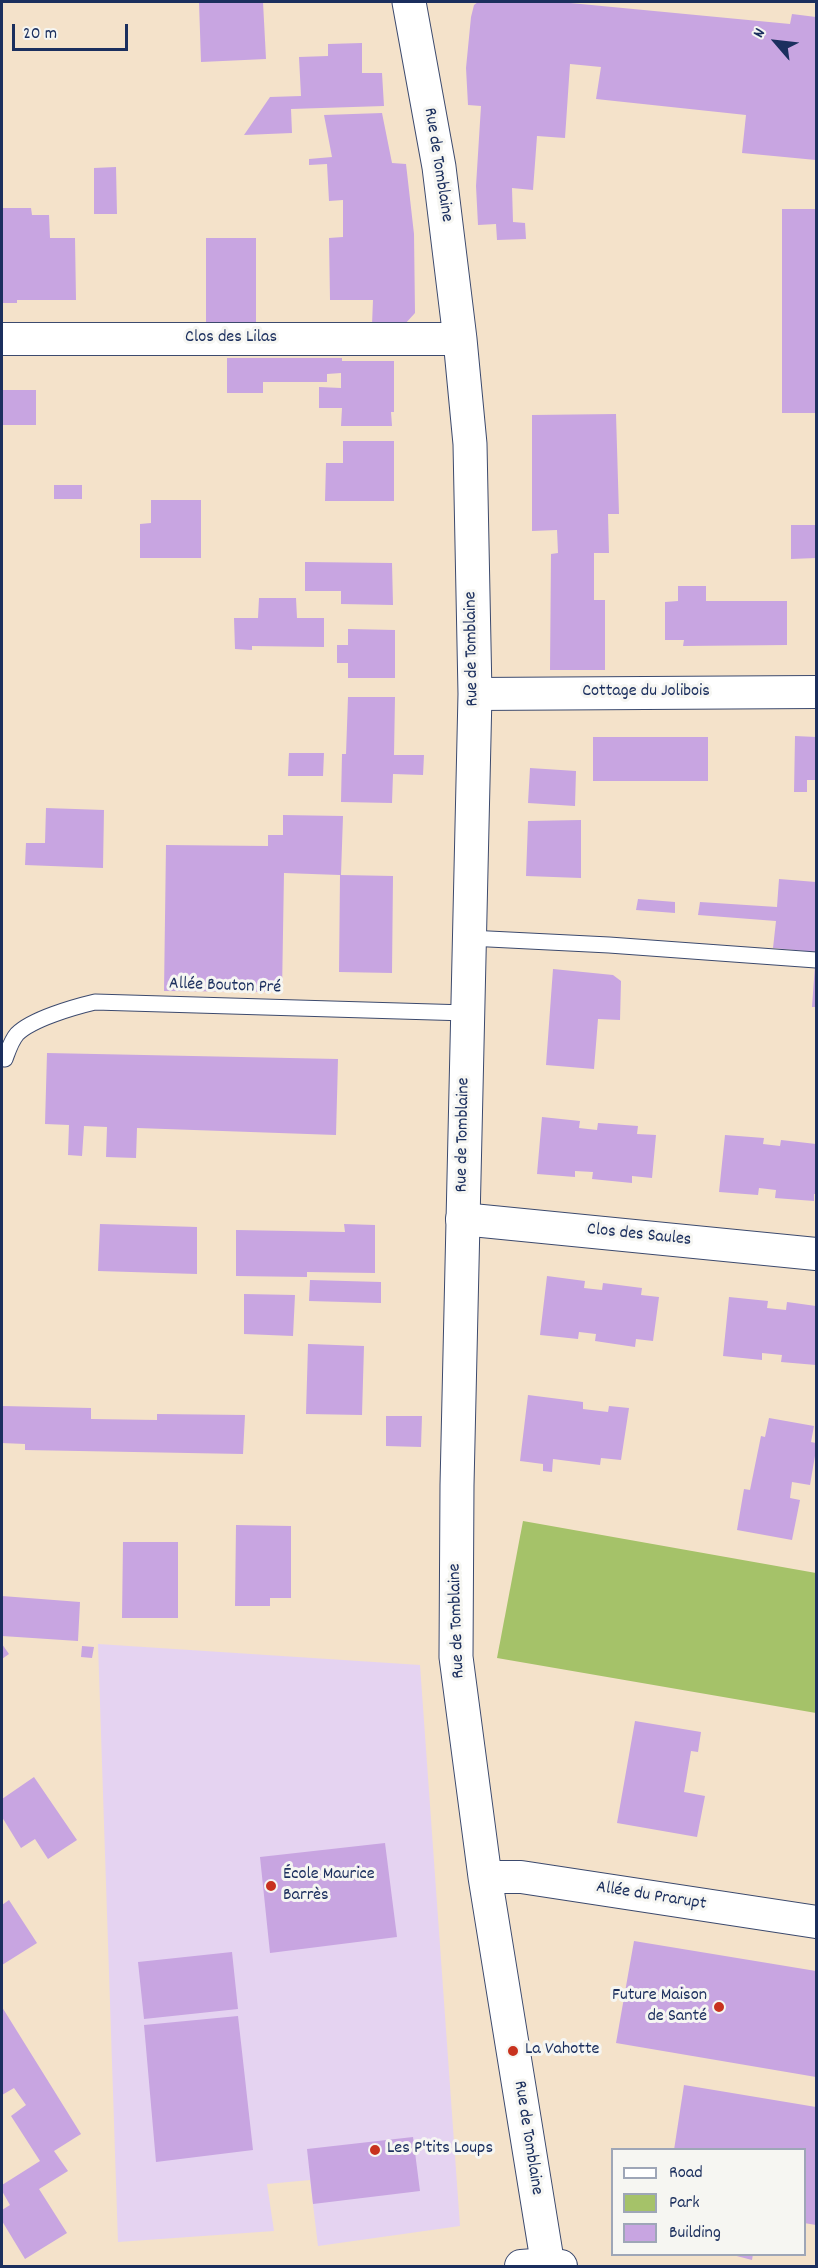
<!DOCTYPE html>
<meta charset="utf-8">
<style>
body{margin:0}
#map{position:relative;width:818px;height:2268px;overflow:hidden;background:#f4e2ca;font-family:Dekko,sans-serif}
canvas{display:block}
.frame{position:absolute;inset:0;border:3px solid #1b2f5e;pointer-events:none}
.legend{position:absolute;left:611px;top:2148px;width:195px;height:108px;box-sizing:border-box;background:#f6f6f2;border:2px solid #9ea6b7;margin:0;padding:8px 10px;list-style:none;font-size:18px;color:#1b2f5e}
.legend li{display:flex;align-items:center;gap:12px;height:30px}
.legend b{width:30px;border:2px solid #9ea6b7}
.north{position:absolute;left:746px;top:12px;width:60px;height:60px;-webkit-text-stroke:4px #f6f6f2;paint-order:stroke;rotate:298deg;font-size:16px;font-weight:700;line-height:24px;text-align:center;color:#1b2f5e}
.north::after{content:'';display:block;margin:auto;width:21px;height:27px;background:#1b2f5e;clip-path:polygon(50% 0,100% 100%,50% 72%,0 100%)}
.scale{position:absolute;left:12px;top:24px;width:116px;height:27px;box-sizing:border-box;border:3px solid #1b2f5e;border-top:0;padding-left:8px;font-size:18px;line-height:21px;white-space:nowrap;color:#1b2f5e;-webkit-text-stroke:4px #f6f6f2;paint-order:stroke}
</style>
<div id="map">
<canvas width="818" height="2268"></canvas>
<div class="frame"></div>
<ul class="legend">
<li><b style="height:8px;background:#fff"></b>Road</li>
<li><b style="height:16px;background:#a5c269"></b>Park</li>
<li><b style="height:16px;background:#c8a5e1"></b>Building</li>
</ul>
<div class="north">N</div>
<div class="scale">20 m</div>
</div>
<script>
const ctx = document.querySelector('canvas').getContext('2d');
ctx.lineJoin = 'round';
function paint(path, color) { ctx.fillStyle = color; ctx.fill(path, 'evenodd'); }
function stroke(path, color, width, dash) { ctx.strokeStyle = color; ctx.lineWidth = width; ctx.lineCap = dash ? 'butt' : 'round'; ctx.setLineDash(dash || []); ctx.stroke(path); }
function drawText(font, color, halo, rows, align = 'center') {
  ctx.font = font + ' Dekko,sans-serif'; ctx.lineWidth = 6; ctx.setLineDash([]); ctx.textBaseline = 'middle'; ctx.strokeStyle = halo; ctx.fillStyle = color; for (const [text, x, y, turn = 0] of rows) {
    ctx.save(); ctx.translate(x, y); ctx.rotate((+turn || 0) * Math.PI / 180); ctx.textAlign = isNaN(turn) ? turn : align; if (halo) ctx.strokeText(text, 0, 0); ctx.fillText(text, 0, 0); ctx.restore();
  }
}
paint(new Path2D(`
 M98 1644 420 1665 460 2226 318 2246 310 2180 267 2184 274 2231 118 2242Z`), '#e5d3f1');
paint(new Path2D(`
 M523 1521 816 1573V1713L497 1658Z`), '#a5c269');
paint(new Path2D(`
 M199 2H263L266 59 201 62Z
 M478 2H560L790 24 792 14 816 17V160L742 153 746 115 596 99 601 67 570 64 565 138 537 136 533 190 512 188 513 222 525 223 526 239 497 240 496 224 478 225 476 186 481 106 468 105 466 68 471 17 474 5Z
 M362 43V73H382L384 106 291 109 292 133 244 135 270 97 301 96 299 57 328 56V44Z
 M382 113 392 163 406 164 414 234 415 313 404 325H372L373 300H330L329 238 343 237V200L329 201 327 164 309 165V159L332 157 324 115Z
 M116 167 117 214H94V168Z
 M2 208H31L32 215H49L50 238H75L76 300H17V303H2Z
 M782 209H816V413H782Z
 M206 238H256V325L206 324Z
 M227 358H342V361H394V412H391L392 426H341L342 408H319V387L341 388V373L327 374V382H263V393H227Z
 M2 390H36V425H2Z
 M616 414 619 514H608L609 553H594V600H605V670H550L551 554 558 553 557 530 532 531V415Z
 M343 441H394V501H325L326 463H343Z
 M54 485H82V499H54Z
 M151 500H201V558H140V524L151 523Z
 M791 525H816V558L791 559Z
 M305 562 392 563 393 605 341 604V591H305Z
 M678 586H706V601H787V645L683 646 684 640H665V602L678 601Z
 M259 598H296L297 618H324V647L252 646V650L235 649 234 618H258Z
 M348 629 395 630V678H348V663H337V645H348Z
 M348 697H395L394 755H424L423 775 393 774 392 803 341 802 342 754H346Z
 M795 736 816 737V780H807V792H794Z
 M593 737H708V781H593Z
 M289 753H324L323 776H288Z
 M530 768 576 771 575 806 528 803Z
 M46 808 104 810 103 868 25 865 26 843H45Z
 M283 815 343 816 341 875 393 876 392 973 339 972 340 875 284 873 282 992 164 991 166 845 268 846V835H283Z
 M581 820V878L526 876 528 821Z
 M779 879 816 882V952L773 948 776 921 698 915 700 902 777 907Z
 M638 899 675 902V913L636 910Z
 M815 965H816V1007H812Z
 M553 969 613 975 621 981 620 1020 598 1019 594 1069 546 1065Z
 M47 1053 338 1059 336 1135 137 1128 136 1158 106 1157 107 1127 84 1126 82 1156 68 1155 69 1125 45 1124Z
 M542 1117 580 1121 579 1128 597 1130 598 1123 638 1126 637 1134 656 1135 652 1178 632 1176V1183L592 1179 593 1172 575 1171V1177L537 1174Z
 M725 1135 764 1138 763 1144 780 1146 781 1140 816 1144V1194H814V1201L775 1198 776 1190 759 1188 758 1195 719 1192Z
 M100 1224 197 1227V1274L98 1271Z
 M344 1224 375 1225V1273L307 1272V1277L236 1276V1230L345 1232Z
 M547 1276 585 1281 584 1288 602 1290 603 1283 642 1288 641 1295 659 1297 653 1341 636 1339 635 1347 595 1341 596 1334 579 1332 578 1339 540 1335Z
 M310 1280 381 1282V1303L309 1301Z
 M244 1294 295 1295 293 1336 244 1334Z
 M729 1297 768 1301 767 1308 786 1310 787 1302 816 1306V1365L781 1362 782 1355 762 1353V1360L723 1356Z
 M308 1344 364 1346 362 1415 306 1414Z
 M528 1395 583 1402V1409L608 1412 609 1406 629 1408 621 1460 601 1458 600 1465 553 1459 552 1472 543 1471V1464L520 1461Z
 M2 1406 91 1408V1419L157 1420V1414L245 1415 243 1454 25 1450V1444L2 1443Z
 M386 1416H422L421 1447 386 1446Z
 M769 1418 814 1426 811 1442 816 1443V1450L810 1485 792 1482 790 1498 800 1500 792 1540 737 1530 744 1489 750 1490 761 1436 765 1437Z
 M236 1525 291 1526V1598H270V1606H235Z
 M123 1542H178V1618H122Z
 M2 1596 80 1602 78 1641 2 1636Z
 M2 1644 9 1654 2 1659Z
 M82 1646 94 1647 92 1658 81 1657Z
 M635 1721 701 1732 698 1752 691 1751 684 1792 705 1796 697 1837 617 1823Z
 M34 1777 77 1840 48 1859 35 1839 21 1848 2 1817V1799Z
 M385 1843 397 1937 270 1953 260 1857Z
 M9 1900 37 1943 2 1965V1905Z
 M634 1941 816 1971V2077L616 2043Z
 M232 1952 238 2009 144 2019 138 1962Z
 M2 2007 81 2134 54 2151 68 2171 39 2189 67 2233 25 2259 2 2221V2210L10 2205 2 2191V2185L40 2161 11 2116 26 2105 14 2088 2 2095Z
 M238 2016 253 2150 156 2162 144 2025Z
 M684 2085 816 2107V2225L804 2223V2150H674Z
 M413 2137 420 2191 313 2204 307 2149Z
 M729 2254H753L752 2260Z`), '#c8a5e1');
const service = new Path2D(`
 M469 938 609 945 816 960
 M5 1059C8 1051 11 1041 17 1034 32 1019 74 1007 95 1002L467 1013`);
const minor = new Path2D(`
 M2 339H460
 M475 694 816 692
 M462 1219 816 1254
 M485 1877H521L816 1922
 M521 2266 548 2264 561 2266`);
const secondary = new Path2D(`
 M409 2 439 167 460 339 470 444 475 694 457 1485 456 1657 485 1877 548 2266`);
stroke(service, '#3c4a6e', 17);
stroke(minor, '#3c4a6e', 34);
stroke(secondary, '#3c4a6e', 35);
stroke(service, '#fff', 15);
stroke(minor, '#fff', 32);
stroke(secondary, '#fff', 33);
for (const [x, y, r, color] of [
 [271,1886,6,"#c8321e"],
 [719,2007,6,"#c8321e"],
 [513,2051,6,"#c8321e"],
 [375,2150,6,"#c8321e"]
]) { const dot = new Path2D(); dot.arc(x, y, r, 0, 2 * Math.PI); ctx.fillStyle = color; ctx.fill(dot); stroke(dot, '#f6f6f2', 2); }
drawText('18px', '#1b2f5e', '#f6f6f2', [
 ["Rue de Tomblaine",437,165,81],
 ["Clos des Lilas",231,339],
 ["Rue de Tomblaine",473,649,-91],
 ["Cottage du Jolibois",646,693],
 ["Allée Bouton Pré",225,987,2],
 ["Rue de Tomblaine",464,1135,-89],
 ["Clos des Saules",639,1236,6],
 ["Rue de Tomblaine",458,1621,-92],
 ["Allée du Prarupt",651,1897,9],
 ["Rue de Tomblaine",527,2138,81]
]);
drawText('18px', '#1b2f5e', '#f6f6f2', [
 ["École Maurice",283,1876],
 ["Barrès",283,1897],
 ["Future Maison",707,1997,"right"],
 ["de Santé",707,2018,"right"],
 ["La Vahotte",525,2051],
 ["Les P'tits Loups",387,2150]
], 'left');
</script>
